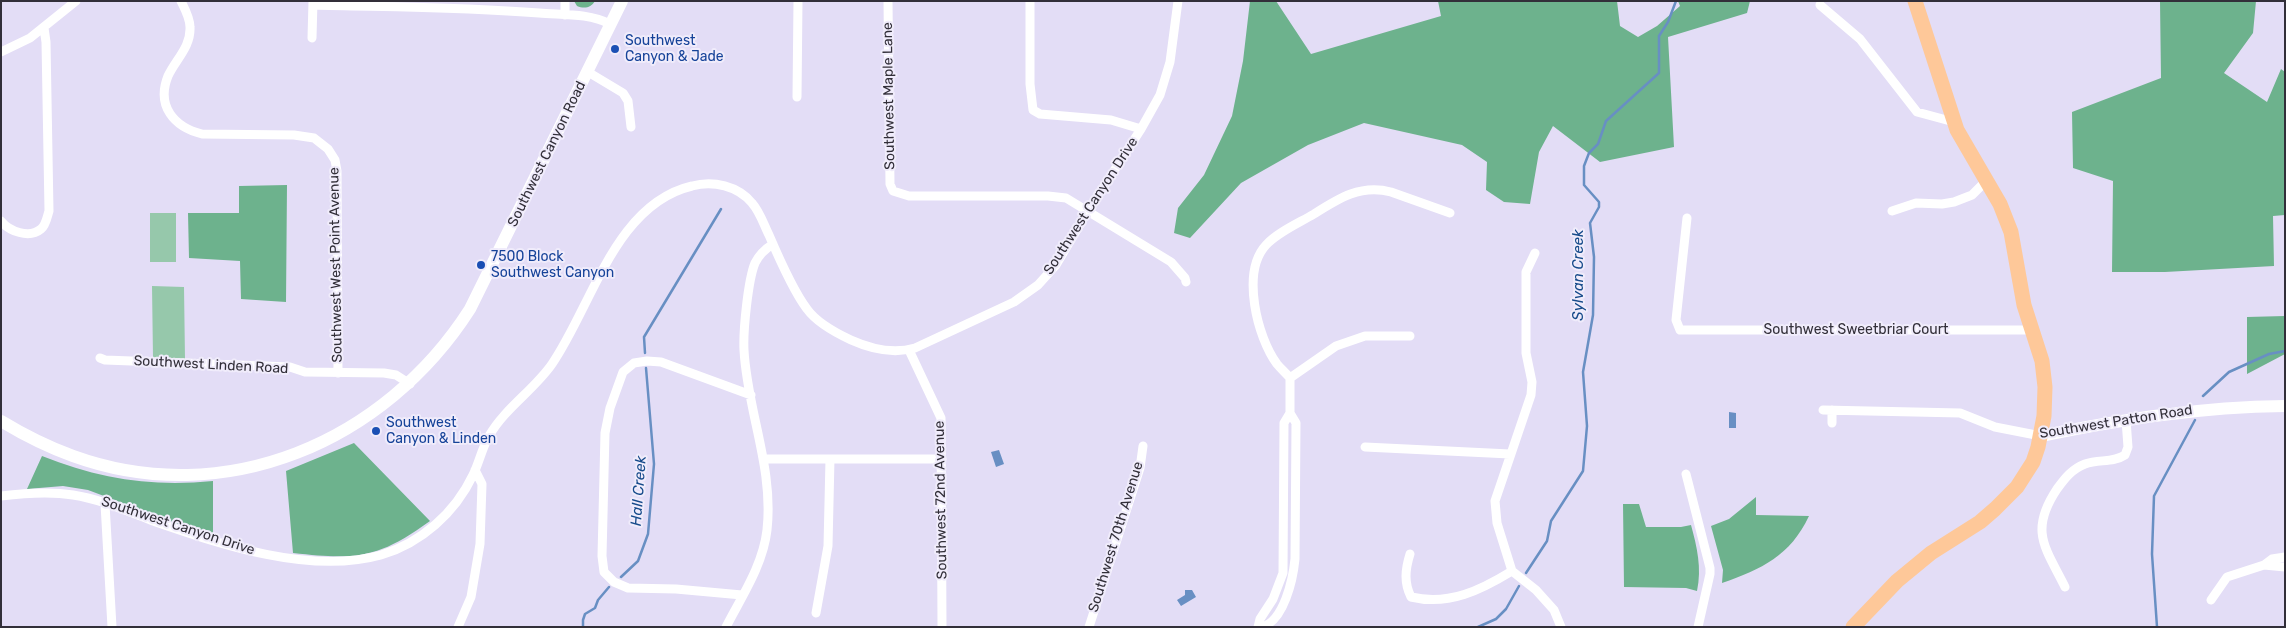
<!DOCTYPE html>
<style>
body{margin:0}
#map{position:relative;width:2286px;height:628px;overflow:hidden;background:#e3ddf6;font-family:Rubik,sans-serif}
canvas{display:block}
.frame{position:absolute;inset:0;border:2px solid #322f39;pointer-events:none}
</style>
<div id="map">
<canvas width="2286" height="628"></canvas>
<div class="frame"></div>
</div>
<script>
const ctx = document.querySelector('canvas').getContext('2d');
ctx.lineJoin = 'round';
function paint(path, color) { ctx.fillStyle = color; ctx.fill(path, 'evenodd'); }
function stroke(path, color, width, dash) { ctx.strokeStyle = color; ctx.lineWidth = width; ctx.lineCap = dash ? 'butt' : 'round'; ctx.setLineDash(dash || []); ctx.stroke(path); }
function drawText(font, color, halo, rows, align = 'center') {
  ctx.font = font + ' Rubik,sans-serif'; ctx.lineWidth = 4; ctx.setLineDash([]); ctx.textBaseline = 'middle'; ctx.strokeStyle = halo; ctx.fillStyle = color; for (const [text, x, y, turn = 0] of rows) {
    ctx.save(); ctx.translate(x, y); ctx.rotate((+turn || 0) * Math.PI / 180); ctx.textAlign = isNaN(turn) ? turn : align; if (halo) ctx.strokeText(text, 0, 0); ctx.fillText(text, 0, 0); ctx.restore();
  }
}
paint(new Path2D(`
 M150 213H176V262H150Z
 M152 286 184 287 185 359 153 358Z`), '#96c8ab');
paint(new Path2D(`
 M574 1H595C591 8 584 9 577 6Z
 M1250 1H1276L1311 54 1441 16 1438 1H1617L1620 26 1638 37 1657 26 1680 6 1678 1H1750L1747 13 1668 37 1674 147 1600 162 1553 126 1539 152 1530 204 1504 202 1486 190 1487 162 1462 145 1364 123 1308 145 1241 183 1190 238 1174 233 1178 208 1204 175 1232 116 1243 61Z
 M2160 1H2256L2253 33 2224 73 2267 102 2281 69 2285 72V215L2273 216 2274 266 2165 272H2112L2113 181 2073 168 2072 112 2161 78Z
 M287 185 286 302 241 299 240 261 189 258 188 213H239V186Z
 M2285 316V354L2247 374V317Z
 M354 443 430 521C378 559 355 560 293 553L286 471Z
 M42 456C99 479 152 487 213 481V537L88 490 63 486 27 489Z
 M1756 497V515L1809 516C1790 556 1762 569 1722 583L1723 570 1711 526 1729 519Z
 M1623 504H1639L1646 527H1681L1691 525C1697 547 1702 568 1697 591L1686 588 1624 587Z`), '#6db28d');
paint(new Path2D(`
 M1729 412 1736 413V428H1729Z
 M999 450 1004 464 996 467 991 452Z
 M1185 590H1192L1196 597 1181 606 1177 600 1185 595Z`), '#688fc3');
stroke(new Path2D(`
 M645 353 644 337 721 209
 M2203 396 2229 372 2269 354 2285 351
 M1526 573 1547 541 1551 521 1583 471 1587 426 1583 372 1593 315 1594 257 1590 223 1599 207V202L1584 185V166L1589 153 1598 144 1606 121 1659 73V36L1668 22 1676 1
 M621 577 638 561 648 534 654 464 646 368
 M583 627V620L585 614 595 608 598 600 609 587
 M1478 627 1496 619 1506 609 1519 586
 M2157 627 2152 554 2154 496 2195 420`), '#688fc3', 2.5);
stroke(new Path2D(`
 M181 1C185 9 190 18 190 27 191 47 176 59 168 76 156 106 174 127 202 134L294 135 314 138 328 149 335 160 337 171 338 373
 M565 1V15
 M888 1 890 184 893 191 909 196H1048L1066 198 1171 262 1185 278 1186 282
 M1030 1V84L1033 110 1040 114 1111 120 1141 129
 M313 5C388 7 464 7 539 13 562 15 589 13 610 24
 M1820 5 1860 39 1917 112 1954 122
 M312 38 313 1
 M1 52 30 38 76 1
 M588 72 623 93 628 101 631 127
 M797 97 798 1
 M1892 211 1916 203 1942 204 1954 202 1972 195 1986 181
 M1687 218 1676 320 1680 330H2033
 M1 221C9 231 29 239 41 229 46 225 47 217 49 211L46 42 44 28
 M1535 253 1526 272V353L1532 382 1531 395 1495 501 1497 523 1512 571 1536 590 1554 610 1561 627
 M909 350 941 418 942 627
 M100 358 105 360 290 367 305 372 384 373 396 375 410 384
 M1290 378 1336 346 1365 336H1410
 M1823 410 1960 413 1995 427 2041 436
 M1832 423V410
 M1365 447 1510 454
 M763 459H942
 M1686 474 1710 568V574L1698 627
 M1 496C25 493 49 491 73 495 100 499 127 511 153 521 220 544 309 575 381 555 421 543 455 513 473 475 479 463 482 448 489 436 505 408 534 390 552 364 592 306 615 204 692 186 713 180 738 186 752 203 760 212 764 225 769 235 778 256 794 292 807 309 817 323 836 333 851 340 871 349 894 354 915 348L1014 302 1038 285 1056 265 1088 211 1141 129 1160 95 1170 62 1178 1
 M105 504 112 627
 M1410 554C1405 570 1404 583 1411 597 1449 606 1481 590 1512 571
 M2264 565 2285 567
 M2065 587C2045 547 2029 531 2057 489 2065 478 2072 469 2085 464 2099 459 2113 463 2125 455L2128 447 2126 420
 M742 595 676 589 628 588 614 582 604 572 602 556 605 433 610 408 623 372 634 363 647 361 661 362 751 395
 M2211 600 2227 577 2264 565 2272 559 2285 557
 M816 613 828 546 830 459
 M458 627 471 597 480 544 482 484 475 470
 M726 627C742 596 763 565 767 530 774 468 747 410 744 350 743 331 748 280 755 263 759 255 765 249 773 244
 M1089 627 1140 468 1143 446
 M1258 627 1260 619 1273 599 1283 573 1284 423 1290 413V378C1286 373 1281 369 1277 364 1257 337 1241 272 1266 245 1278 232 1299 223 1314 214 1339 198 1361 184 1391 192L1450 213
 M1262 627C1284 621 1293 579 1295 559L1296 423 1290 413`), '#fff', 9);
stroke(new Path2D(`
 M1 421C24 435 48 447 73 456 225 511 385 442 470 309L622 1
 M2041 436C2123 419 2201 407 2285 406`), '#fff', 12);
stroke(new Path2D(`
 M1853 627 1897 581 1931 553 1980 522 1995 509 2017 487 2033 462 2038 447 2044 416 2045 387 2042 361 2024 305 2011 232 2000 204 1957 130 1915 1`), '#fec899', 15);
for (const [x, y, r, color] of [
 [615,49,5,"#1a4fb4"],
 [481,265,5,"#1a4fb4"],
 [376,431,5,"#1a4fb4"]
]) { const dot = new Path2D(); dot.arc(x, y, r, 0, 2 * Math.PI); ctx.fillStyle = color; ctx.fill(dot); stroke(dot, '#f0ecfb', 2); }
drawText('14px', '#164399', '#f0ecfb', [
 ["Southwest",625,41],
 ["Canyon & Jade",625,57],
 ["7500 Block",491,257],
 ["Southwest Canyon",491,273],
 ["Southwest",386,423],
 ["Canyon & Linden",386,439]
], 'left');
drawText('14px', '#322f39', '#f0ecfb', [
 ["Southwest Maple Lane",889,96,-91],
 ["Southwest Canyon Road",547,154,-64],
 ["Southwest Canyon Drive",1091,206,-57],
 ["Southwest West Point Avenue",336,265,-91],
 ["Southwest Sweetbriar Court",1856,330],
 ["Southwest Linden Road",211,365,3],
 ["Southwest Patton Road",2116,422,-9],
 ["Southwest 72nd Avenue",941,500,-91],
 ["Southwest Canyon Drive",178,526,18],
 ["Southwest 70th Avenue",1116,537,-73]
]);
drawText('italic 15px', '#174b8b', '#f0ecfb', [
 ["Sylvan Creek",1579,275,-90],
 ["Hall Creek",639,491,-86]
]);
</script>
